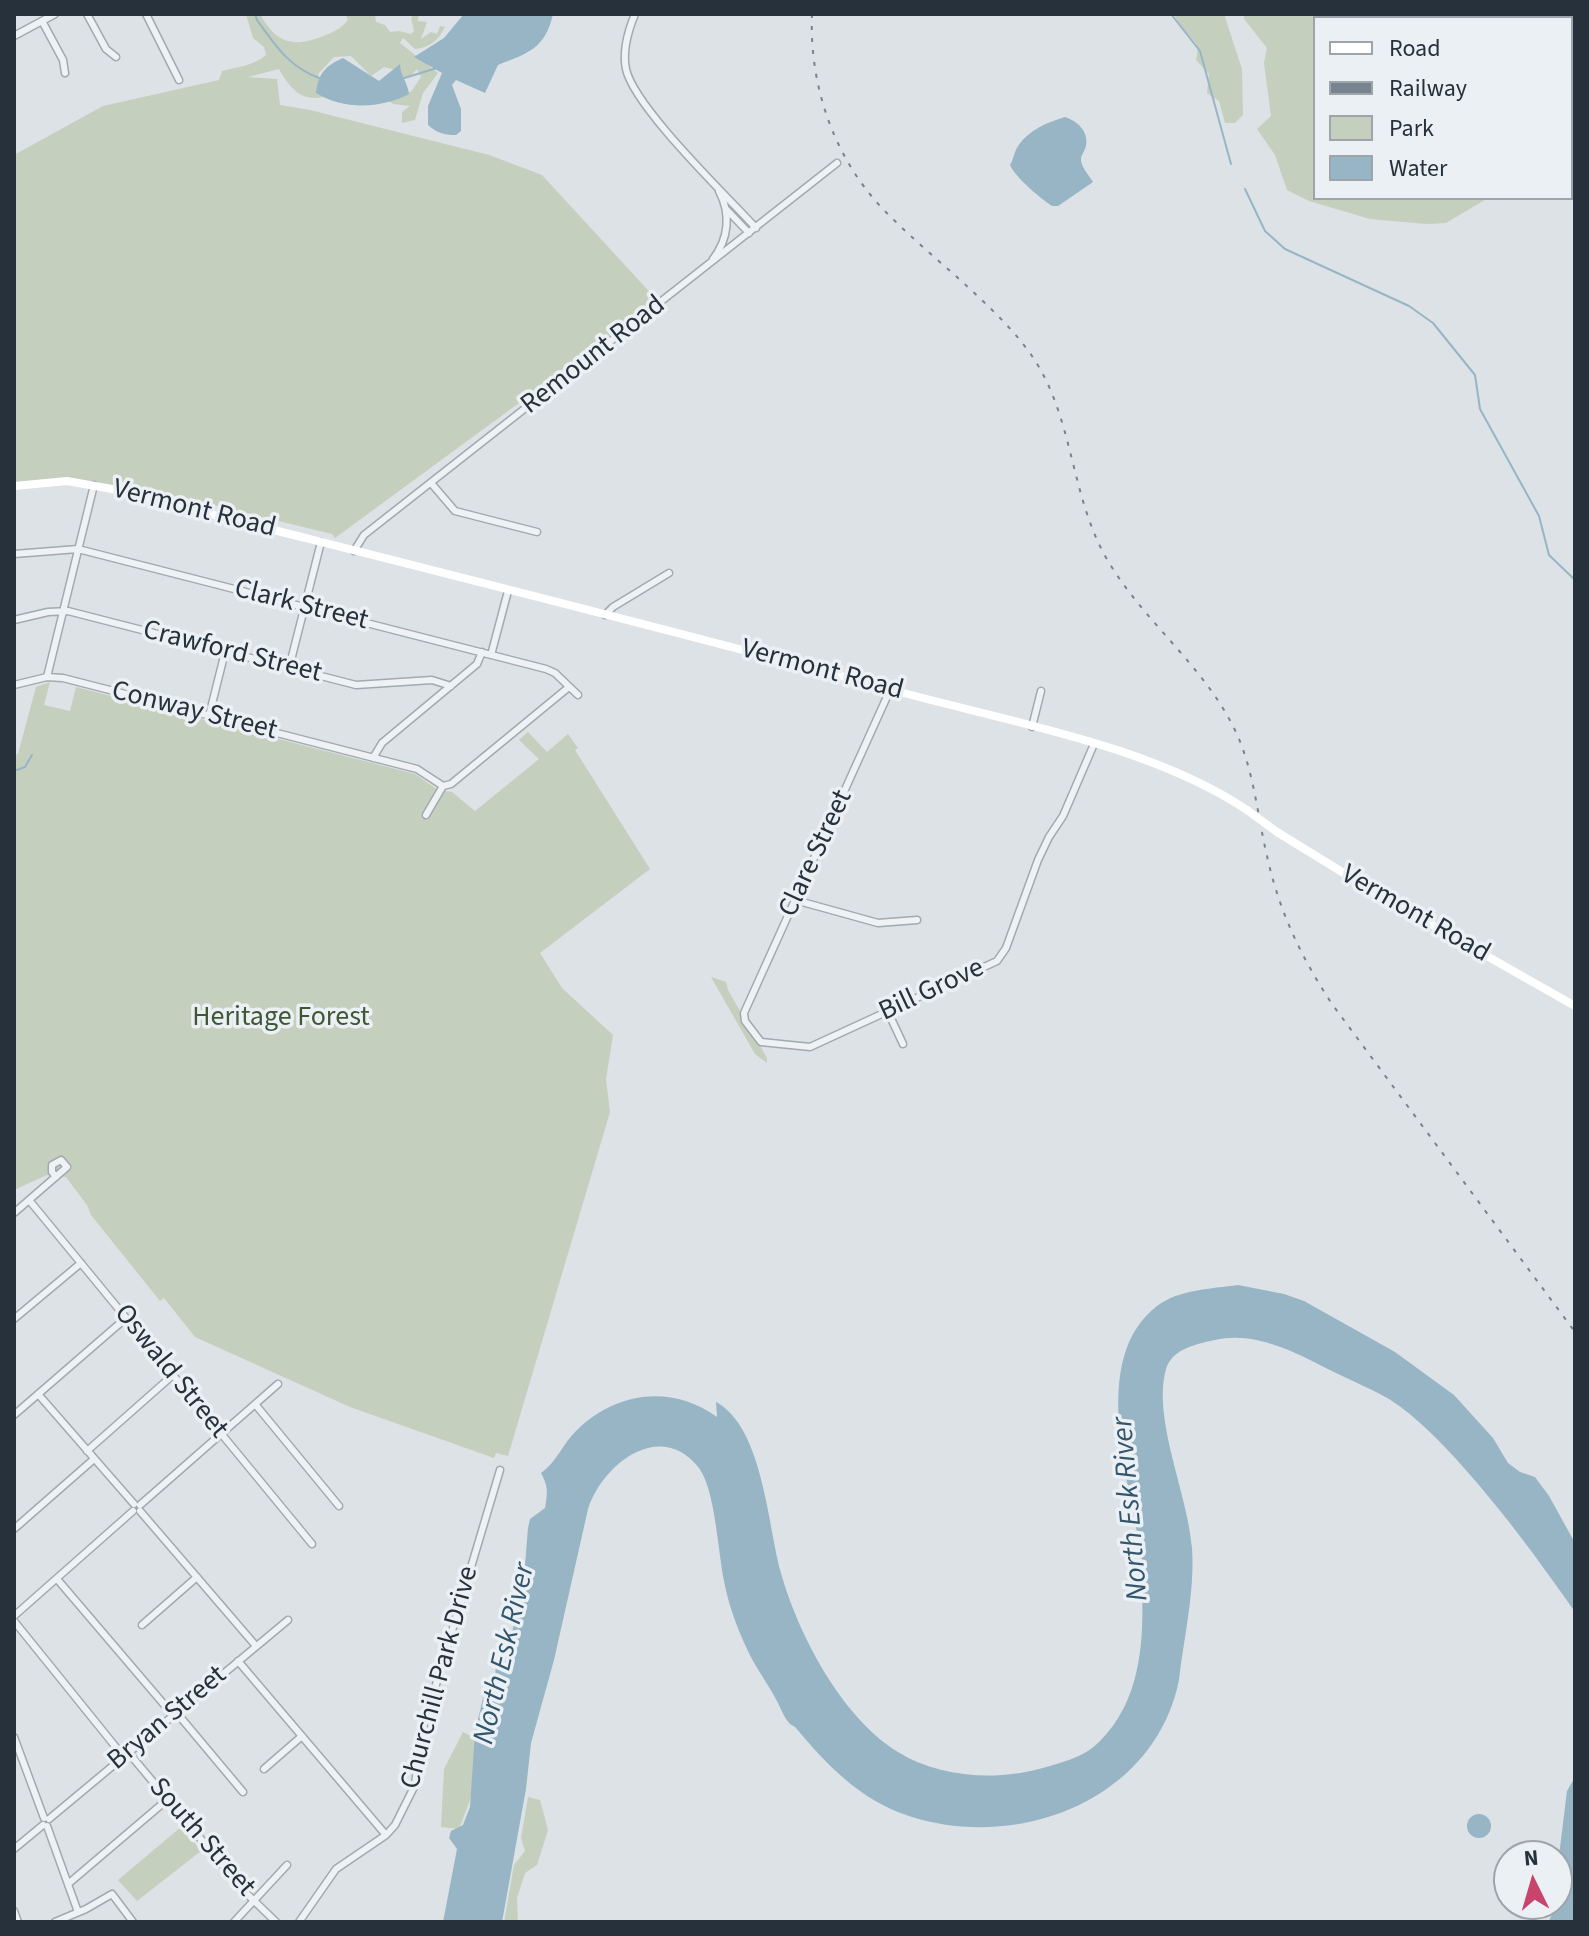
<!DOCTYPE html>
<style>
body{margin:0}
#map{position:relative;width:1589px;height:1936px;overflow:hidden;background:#dce2e6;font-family:"Source Sans 3",sans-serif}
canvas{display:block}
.frame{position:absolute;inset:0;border:16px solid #27313b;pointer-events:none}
.legend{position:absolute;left:1313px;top:16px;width:260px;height:184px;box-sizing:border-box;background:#ebf0f4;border:2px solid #9da4aa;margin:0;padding:10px 14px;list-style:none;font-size:24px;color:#27313b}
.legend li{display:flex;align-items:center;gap:16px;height:40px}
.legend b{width:40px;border:2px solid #9da4aa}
.north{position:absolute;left:1493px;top:1840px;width:80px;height:80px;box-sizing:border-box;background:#ebf0f4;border:2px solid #9da4aa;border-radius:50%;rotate:355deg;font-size:22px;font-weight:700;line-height:32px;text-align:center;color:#27313b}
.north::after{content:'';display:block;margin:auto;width:28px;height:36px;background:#c8446d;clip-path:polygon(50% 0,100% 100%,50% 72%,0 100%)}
</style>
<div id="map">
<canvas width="1589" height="1936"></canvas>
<div class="frame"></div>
<ul class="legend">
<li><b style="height:10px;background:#fff"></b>Road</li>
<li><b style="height:10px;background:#77838f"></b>Railway</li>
<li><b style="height:22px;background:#c5cfbe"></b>Park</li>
<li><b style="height:22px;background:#98b5c5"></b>Water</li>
</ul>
<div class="north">N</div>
</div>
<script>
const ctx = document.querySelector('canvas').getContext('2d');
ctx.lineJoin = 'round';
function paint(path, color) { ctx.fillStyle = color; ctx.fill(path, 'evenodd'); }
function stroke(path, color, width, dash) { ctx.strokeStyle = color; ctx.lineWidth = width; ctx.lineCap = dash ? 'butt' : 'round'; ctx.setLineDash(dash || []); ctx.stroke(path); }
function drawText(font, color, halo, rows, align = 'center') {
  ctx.font = font + ' "Source Sans 3",sans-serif'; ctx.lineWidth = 7; ctx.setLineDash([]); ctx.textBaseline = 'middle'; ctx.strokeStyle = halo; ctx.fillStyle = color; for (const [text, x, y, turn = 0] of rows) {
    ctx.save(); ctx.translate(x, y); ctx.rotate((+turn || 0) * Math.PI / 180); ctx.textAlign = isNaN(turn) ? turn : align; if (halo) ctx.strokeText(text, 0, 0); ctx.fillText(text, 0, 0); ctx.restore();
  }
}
paint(new Path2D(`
 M246 14H260C277 45 295 48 326 35 336 31 341 28 348 20L345 14H375L376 22 385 25 390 32 399 31 411 34 414 31 411 18 414 14H419L418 21 427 22 421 39 431 32 437 34 440 26 445 27C439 39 430 48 415 49L403 38 400 43 438 73 423 93 415 120 402 123V112L410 106 393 104 388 100 391 95 411 92 421 77 417 69 409 78 400 76 396 70 384 67 371 76 351 56 334 57 318 74 324 87 323 97C301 102 289 87 279 69L248 77 277 79 280 105 310 110 489 155 542 175 658 301 335 538 332 534 185 498 106 485 14 482V155L103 106 219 80 222 71C238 67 253 66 266 55L264 47 253 38Z
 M1174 14H1224L1242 69 1243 115 1235 123H1225L1219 101 1207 93 1209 74 1196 60C1200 44 1195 42 1185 32 1180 27 1177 20 1174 14Z
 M1244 14H1349L1355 18H1315V198H1488L1446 223 1426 224 1370 219 1309 201 1287 190 1275 155 1257 129 1271 116 1264 63 1267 48 1244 19Z
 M50 682 44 705 70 711 76 687 415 774 438 790 452 792 475 811 539 759 519 740 528 732 547 752 568 734 578 748 575 750 650 869 540 953 562 988 613 1035 606 1079 610 1112 508 1456 496 1453 494 1458 350 1407 195 1337 164 1298 160 1301 91 1215 87 1205 66 1177 47 1175 14 1190V755L18 754 36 687Z
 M711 977 726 982 728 990 767 1058V1063L755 1054Z
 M463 1732 478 1740 473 1792 459 1829 441 1827 444 1769Z
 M528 1797 540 1800 548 1830 537 1865 525 1873 517 1898 518 1922H504L514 1865 525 1851 521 1838Z
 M181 1827 201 1851 137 1901 118 1880Z`), '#c5cfbe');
paint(new Path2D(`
 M464 14H553C545 49 528 53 498 65L485 93 456 80 452 85 461 109V131L456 135C444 135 437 133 428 125V106L442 73 414 57 444 38Z
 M343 58 379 81 400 64C400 75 408 83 409 94 380 109 344 110 316 93 318 74 325 66 343 58Z
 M1065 117C1077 121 1089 131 1086 146 1085 150 1082 154 1081 158 1080 166 1089 175 1093 182L1058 206H1052C1040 198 1015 177 1010 165 1014 158 1014 152 1018 146 1030 129 1046 123 1065 117Z
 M1238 1285 1284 1294 1304 1301 1395 1352 1454 1395 1493 1438 1508 1463 1520 1472 1535 1477 1549 1496 1575 1543V1612C1540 1562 1505 1514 1464 1468 1442 1443 1417 1417 1389 1399 1366 1386 1341 1376 1318 1364 1286 1348 1251 1332 1215 1340 1196 1344 1172 1349 1166 1369 1152 1419 1188 1494 1192 1548 1195 1591 1184 1637 1179 1680 1155 1800 1018 1852 909 1816 860 1800 827 1765 795 1727L790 1724C784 1717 782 1711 778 1703 771 1689 761 1675 753 1661 740 1636 729 1608 724 1581 718 1552 715 1489 699 1468 660 1418 602 1465 588 1509L554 1660 531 1743 526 1789 502 1922H443L457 1849 449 1838 451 1831 463 1825 470 1807 475 1732 483 1698 495 1685 496 1654 500 1644 512 1632 523 1590 528 1528 530 1519 545 1508C548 1492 548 1486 541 1473 556 1463 563 1443 577 1430 616 1392 671 1384 717 1417L716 1402C763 1427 768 1527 781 1573 798 1634 842 1718 898 1752 938 1777 994 1781 1039 1769 1060 1763 1083 1758 1099 1742 1140 1702 1144 1644 1142 1590 1142 1578 1143 1565 1141 1554 1130 1483 1088 1359 1157 1306 1180 1289 1211 1289 1238 1285Z
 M1575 1777V1922H1548L1552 1915V1904H1557V1872L1567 1791Z
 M1467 1826a12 12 0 1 1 24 0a12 12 0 1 1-24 0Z`), '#98b5c5');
stroke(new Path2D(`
 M255 14 257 20C275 45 289 67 319 78
 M1171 14 1200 51 1231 164
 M401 79 437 68
 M1245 189 1265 231 1285 249 1409 306 1433 323 1475 375 1480 409 1539 516 1549 555 1575 580
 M14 771 25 767 32 755`), '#98b5c5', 2);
const street = new Path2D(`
 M87 14 106 49 116 57
 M146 14 179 80
 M635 14C628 31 622 50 626 69 634 107 726 195 756 228
 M42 21 63 60 65 73
 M14 36 55 14
 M727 210 749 233
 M713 259C729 238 731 214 719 191
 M431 483 455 511 537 532
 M354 551 364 535 837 163
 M14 554 78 549 546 669 555 673 578 695
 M605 615 613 607 669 573
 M14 620 48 612 68 611 356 685 432 680 451 686
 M491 655 508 591
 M289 668 321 542
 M47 677 94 485
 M14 685 47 677 63 678 417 769 443 786
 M890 690 744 1013 745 1021 761 1042 810 1047 997 961 1006 948 1038 860 1049 837 1063 816 1094 744
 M209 716 225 652
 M1032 727 1041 691
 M373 758 382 743 477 664 482 652
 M443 786 451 784 569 687
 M426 815 443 786
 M795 900 878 923 917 920
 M888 1012 903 1044
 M29 1200 312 1544
 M14 1213 67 1167 61 1160 52 1165V1172L56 1177
 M14 1319 81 1263
 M38 1394 134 1504
 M255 1404 339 1506
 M14 1415 126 1318
 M87 1451 173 1375
 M140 1505 278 1384
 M140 1511 256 1646
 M14 1529 94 1459
 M57 1579 173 1715
 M14 1616 133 1511
 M14 1621 123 1756
 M142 1625 197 1577
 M238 1661 386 1835
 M176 1712 243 1792
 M14 1737 44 1818
 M128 1752 246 1893 276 1922
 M264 1769 302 1736
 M49 1819 288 1620
 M47 1826 78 1912
 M14 1849 43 1825
 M68 1884 168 1799
 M14 1911 18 1922
 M55 1922 86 1909 112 1894 133 1922
 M234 1922 287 1865
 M299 1922 336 1869 386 1835 395 1825 415 1785 421 1735 500 1470`);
stroke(street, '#a2a9af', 9);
stroke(street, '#eff2f4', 6);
stroke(new Path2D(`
 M14 486 67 481 112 489C371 555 631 619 889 689 1004 721 1148 744 1247 810
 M1277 832 1381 896 1575 1006`), '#fff', 8);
stroke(new Path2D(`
 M812 14C809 84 833 156 882 208 905 232 932 255 957 277 984 302 1011 326 1032 356 1073 416 1070 491 1104 554 1142 623 1212 670 1241 744 1255 781 1258 818 1267 856 1279 911 1301 957 1332 1004L1575 1332`), '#77838f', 2, [4, 8]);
stroke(new Path2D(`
 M1247 810 1277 832`), '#fff', 8);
drawText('28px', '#27313b', '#ebf0f4', [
 ["Remount Road",594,356,-38],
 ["Vermont Road",194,510,14],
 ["Clark Street",301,606,14],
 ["Crawford Street",232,653,14],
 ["Vermont Road",822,671,15],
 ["Conway Street",194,712,14],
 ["Clare Street",817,854,-65],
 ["Vermont Road",1415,915,30],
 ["Bill Grove",932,991,-25],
 ["Oswald Street",170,1372,51],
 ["Churchill Park Drive",441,1678,-75],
 ["Bryan Street",168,1719,-40],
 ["South Street",201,1838,49]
]);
drawText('28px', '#405735', '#ebf0f4', [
 ["Heritage Forest",281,1019]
]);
drawText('italic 30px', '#33566d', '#ebf0f4', [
 ["North Esk River",1132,1509,-95],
 ["North Esk River",506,1654,-77]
]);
</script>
